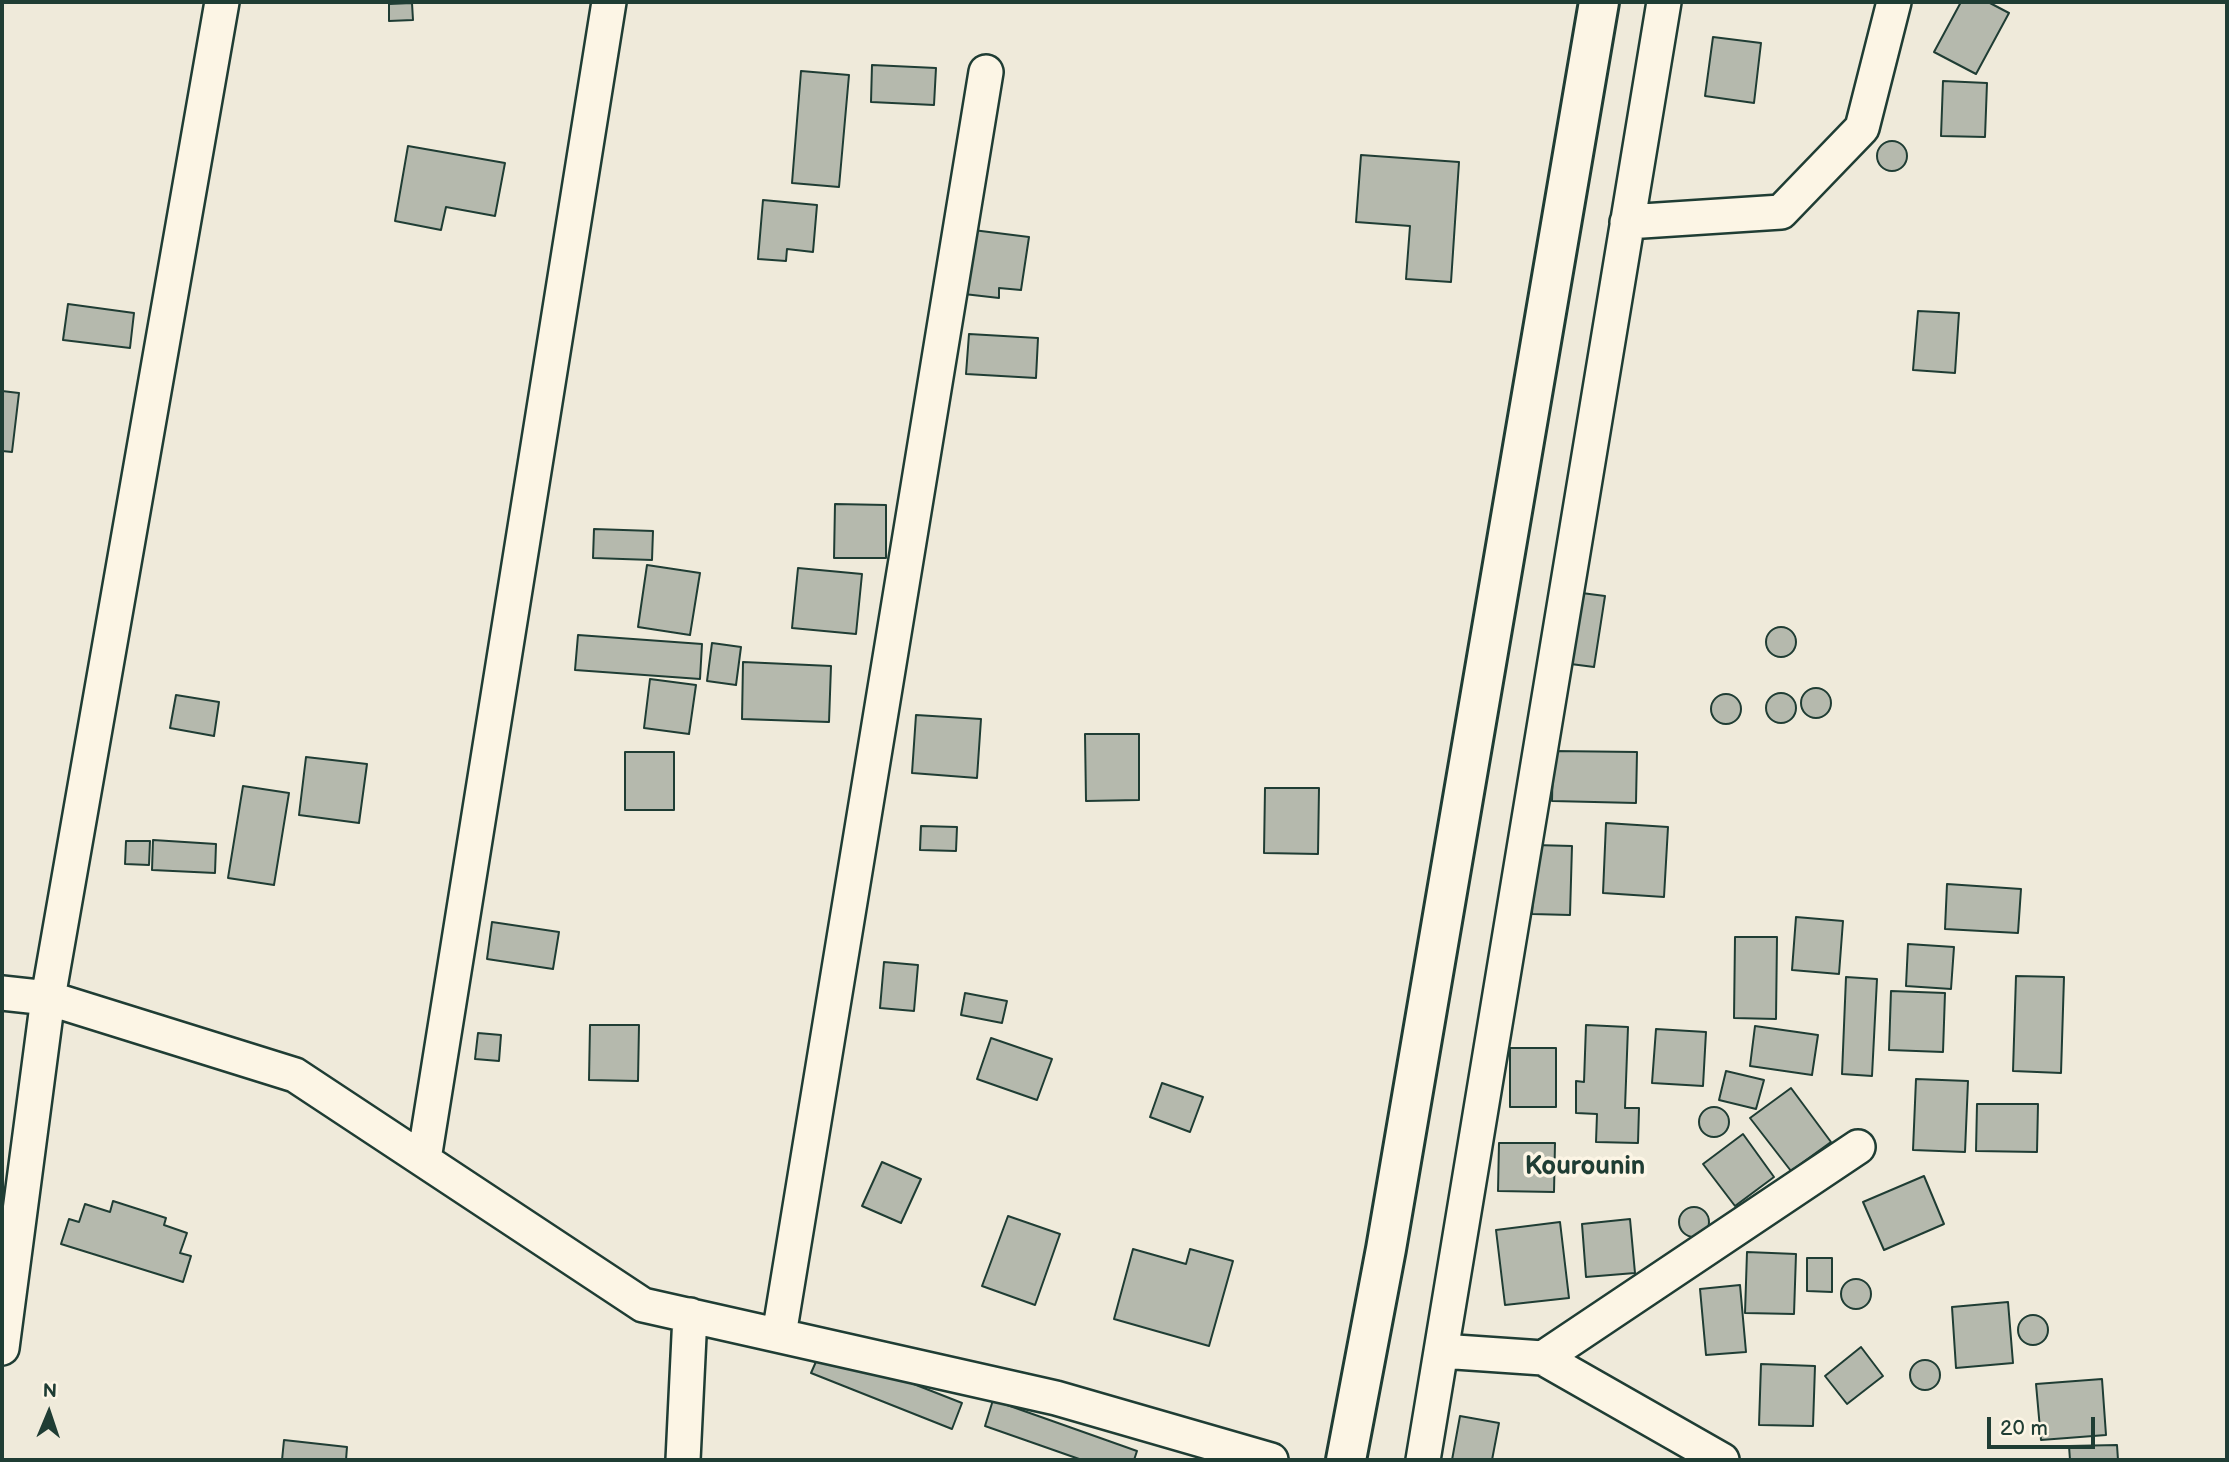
<!DOCTYPE html>
<style>
body{margin:0}
#map{position:relative;width:2229px;height:1462px;overflow:hidden;background:#efeada;font-family:"Balsamiq Sans",sans-serif}
canvas{display:block}
.frame{position:absolute;inset:0;border:4px solid #1f3d34;pointer-events:none}
.north{position:absolute;left:14px;top:1378px;width:70px;height:70px;-webkit-text-stroke:5px #fcf5e5;paint-order:stroke;rotate:2deg;font-size:19px;font-weight:700;line-height:28px;text-align:center;color:#1f3d34}
.north::after{content:'';display:block;margin:auto;width:24px;height:32px;background:#1f3d34;clip-path:polygon(50% 0,100% 100%,50% 72%,0 100%)}
.scale{position:absolute;left:1987px;top:1417px;width:108px;height:32px;box-sizing:border-box;border:4px solid #1f3d34;border-top:0;padding-left:9px;font-size:21px;line-height:24px;white-space:nowrap;color:#1f3d34;-webkit-text-stroke:5px #fcf5e5;paint-order:stroke}
</style>
<div id="map">
<canvas width="2229" height="1462"></canvas>
<div class="frame"></div>
<div class="north">N</div>
<div class="scale">20 m</div>
</div>
<script>
const ctx = document.querySelector('canvas').getContext('2d');
ctx.lineJoin = 'round';
function paint(path, color) { ctx.fillStyle = color; ctx.fill(path, 'evenodd'); }
function stroke(path, color, width, dash) { ctx.strokeStyle = color; ctx.lineWidth = width; ctx.lineCap = dash ? 'butt' : 'round'; ctx.setLineDash(dash || []); ctx.stroke(path); }
function drawText(font, color, halo, rows, align = 'center') {
  ctx.font = font + ' "Balsamiq Sans",sans-serif'; ctx.lineWidth = 7; ctx.setLineDash([]); ctx.textBaseline = 'middle'; ctx.strokeStyle = halo; ctx.fillStyle = color; for (const [text, x, y, turn = 0] of rows) {
    ctx.save(); ctx.translate(x, y); ctx.rotate((+turn || 0) * Math.PI / 180); ctx.textAlign = isNaN(turn) ? turn : align; if (halo) ctx.strokeText(text, 0, 0); ctx.fillText(text, 0, 0); ctx.restore();
  }
}
const building = new Path2D(`
 M1961 2H1988L2009 13 1976 74 1934 52Z
 M412 3 413 20 389 21V4Z
 M1713 37 1761 43 1754 103 1705 96Z
 M872 65 936 68 934 105 871 102Z
 M801 71 849 75 839 187 792 183Z
 M1943 81 1987 83 1985 137 1941 136Z
 M1877 156a15 15 0 1 1 30 0a15 15 0 1 1-30 0Z
 M408 146 505 163 495 216 446 207 441 230 395 221Z
 M1361 155 1459 162 1451 282 1406 279 1410 226 1356 222Z
 M763 200 817 205 813 252 787 249 786 261 758 259Z
 M973 230 1029 237 1021 290 999 288V298L964 294Z
 M68 304 134 313 130 348 63 340Z
 M1918 311 1959 313 1955 373 1913 370Z
 M969 334 1038 338 1036 378 966 374Z
 M2 391 19 393 12 452 2 451Z
 M835 504 886 505V558H834Z
 M594 529 653 531 652 560 593 558Z
 M647 565 700 573 690 635 638 627Z
 M798 568 862 574 856 634 792 628Z
 M1574 592 1605 596 1594 667 1563 663Z
 M1766 642a15 15 0 1 1 30 0a15 15 0 1 1-30 0Z
 M578 635 702 644 700 679 575 670Z
 M712 643 741 647 736 685 707 681Z
 M743 662 831 666 829 722 742 719Z
 M650 679 696 685 689 734 644 728Z
 M1801 703a15 15 0 1 1 30 0a15 15 0 1 1-30 0Z
 M1766 708a15 15 0 1 1 30 0a15 15 0 1 1-30 0Z
 M1711 709a15 15 0 1 1 30 0a15 15 0 1 1-30 0Z
 M176 695 219 702 214 736 170 728Z
 M916 715 981 719 977 778 912 773Z
 M1085 734H1139V800L1086 801Z
 M1553 751 1637 752 1636 803 1552 801Z
 M625 752H674V810H625Z
 M306 757 367 764 359 823 299 815Z
 M243 786 289 793 274 885 228 878Z
 M1265 788H1319L1318 854 1264 853Z
 M1606 823 1668 827 1664 897 1603 893Z
 M921 826 957 827 956 851 920 850Z
 M153 840 216 844 215 873 152 870Z
 M126 841H150L149 865 125 864Z
 M1535 845 1572 846 1570 915 1532 914Z
 M1947 884 2021 889 2018 933 1945 929Z
 M1796 917 1843 921 1839 974 1792 970Z
 M492 922 559 932 553 969 487 959Z
 M1735 937H1777L1776 1019 1734 1018Z
 M1908 944 1954 947 1951 989 1906 986Z
 M884 962 918 965 914 1011 880 1008Z
 M2016 976 2064 977 2061 1073 2013 1071Z
 M1846 977 1877 979 1872 1076 1842 1074Z
 M1891 991 1945 993 1943 1052 1889 1050Z
 M965 993 1007 1001 1002 1023 961 1015Z
 M590 1025H639L638 1081 589 1080Z
 M1586 1025 1628 1027 1625 1108H1639L1638 1143 1596 1142 1597 1114 1576 1113V1081L1584 1082Z
 M1755 1026 1818 1035 1812 1075 1750 1066Z
 M1656 1029 1706 1032 1703 1086 1652 1083Z
 M478 1033 501 1035 499 1061 475 1059Z
 M991 1038 1052 1059 1037 1100 977 1079Z
 M1510 1048H1556V1107H1510Z
 M1726 1071 1764 1080 1756 1109 1719 1100Z
 M1916 1079 1968 1081 1965 1152 1913 1150Z
 M1162 1083 1203 1097 1190 1132 1150 1117Z
 M1791 1088 1831 1142 1791 1171 1750 1118Z
 M1977 1104H2038L2037 1152 1976 1151Z
 M1699 1122a15 15 0 1 1 30 0a15 15 0 1 1-30 0Z
 M1743 1134 1774 1177 1735 1206 1703 1164Z
 M1499 1143H1555L1554 1192 1498 1191Z
 M882 1162 921 1179 901 1223 862 1206Z
 M1924 1176 1944 1224 1884 1250 1863 1202Z
 M113 1201 166 1218 164 1225 187 1233 180 1253 191 1256 183 1282 61 1244 69 1219 79 1222 85 1204 110 1212Z
 M1679 1222a15 15 0 1 1 30 0a15 15 0 1 1-30 0Z
 M1008 1216 1060 1234 1035 1305 982 1286Z
 M1630 1219 1635 1273 1586 1277 1582 1224Z
 M1560 1222 1569 1298 1505 1305 1496 1230Z
 M1133 1249 1186 1264 1190 1249 1233 1261 1209 1346 1114 1319Z
 M1747 1252 1796 1254 1794 1314 1745 1313Z
 M1807 1258H1832V1292L1807 1291Z
 M1841 1294a15 15 0 1 1 30 0a15 15 0 1 1-30 0Z
 M1740 1285 1746 1352 1706 1355 1700 1289Z
 M2008 1302 2013 1363 1956 1368 1952 1307Z
 M2018 1330a15 15 0 1 1 30 0a15 15 0 1 1-30 0Z
 M1861 1347 1883 1376 1847 1404 1825 1376Z
 M822 1348 962 1403 952 1429 811 1373Z
 M1910 1375a15 15 0 1 1 30 0a15 15 0 1 1-30 0Z
 M1761 1364 1815 1366 1813 1426 1759 1425Z
 M2102 1379 2106 1435 2041 1440 2036 1384Z
 M993 1400 1137 1451 1134 1460H1082L985 1426Z
 M1460 1416 1499 1423 1492 1460H1452Z
 M284 1440 347 1447 346 1460H282Z
 M2117 1445 2118 1460H2070L2069 1446Z`);
paint(building, '#b5b9ad');
stroke(building, '#1f3d34', 2);
const minor = new Path2D(`
 M1627 222 1781 212 1862 128 1894 2
 M2 993 48 998 295 1075 643 1305 1056 1398 1271 1460
 M424 1159 609 2
 M779 1335 986 72
 M2 1348 48 998 222 2
 M1441 1351 1543 1358 1722 1460
 M1543 1358 1858 1147
 M683 1460 690 1315
 M1423 1460 1664 2`);
const trunk = new Path2D(`
 M1346 1460 1386 1249 1599 2`);
stroke(minor, '#1f3d34', 38);
stroke(trunk, '#1f3d34', 44);
stroke(minor, '#fcf5e5', 33);
stroke(trunk, '#fcf5e5', 38);
drawText('bold 26px', '#1f3d34', '#fcf5e5', [
 ["Kourounin",1585,1167]
]);
</script>
